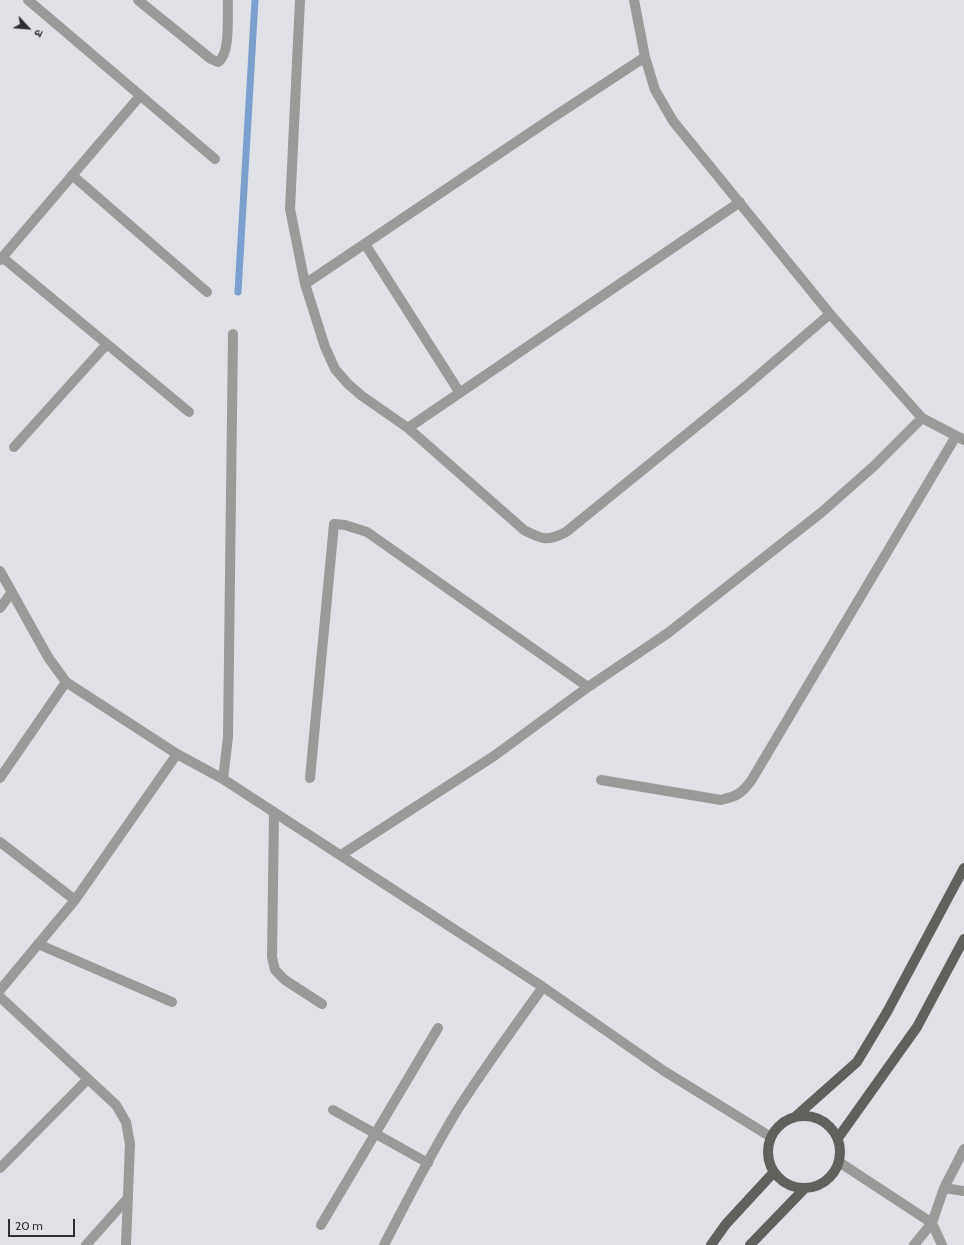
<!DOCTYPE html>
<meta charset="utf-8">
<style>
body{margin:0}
#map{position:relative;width:964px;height:1245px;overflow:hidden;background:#dfe1e6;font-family:Cabin,"Noto Sans Devanagari",sans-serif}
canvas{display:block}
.north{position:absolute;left:8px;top:8px;width:40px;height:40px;-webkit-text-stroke:3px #dfe1e6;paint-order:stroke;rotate:116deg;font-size:11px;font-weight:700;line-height:16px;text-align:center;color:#2d2e30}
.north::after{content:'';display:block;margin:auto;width:14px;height:18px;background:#2d2e30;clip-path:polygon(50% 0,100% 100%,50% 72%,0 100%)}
.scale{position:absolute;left:8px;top:1219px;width:67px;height:18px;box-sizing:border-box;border:2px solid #2d2e30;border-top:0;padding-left:5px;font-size:12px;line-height:14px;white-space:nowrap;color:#2d2e30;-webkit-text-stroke:3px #dfe1e6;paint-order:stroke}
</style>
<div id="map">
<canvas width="964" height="1245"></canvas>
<div class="north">उ</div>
<div class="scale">20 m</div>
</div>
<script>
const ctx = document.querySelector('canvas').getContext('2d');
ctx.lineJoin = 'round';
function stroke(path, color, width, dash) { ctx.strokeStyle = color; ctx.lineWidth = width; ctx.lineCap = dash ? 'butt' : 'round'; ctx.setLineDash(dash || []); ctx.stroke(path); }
stroke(new Path2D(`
 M238 292 255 0`), '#7d9fcd', 7);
stroke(new Path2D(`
 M28 0 215 159
 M138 0 211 59 218 62C231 54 227 15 228 0
 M300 0 290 209 305 284 325 347 335 369 348 384 362 396 408 428 524 530C542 539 547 542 566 532L746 386 830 314
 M634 0 645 57 655 90 673 121 830 314 922 418 964 440
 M72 175 207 292
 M365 244 460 393
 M2 257 189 412
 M0 260 140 96
 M305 284 549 120 645 57
 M408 428 740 202
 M14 447 107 344
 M0 571 48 657 66 682 177 754 223 779 543 987 664 1071 771 1137
 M0 608 12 592
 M0 778 66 682
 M310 778 334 524 345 525 367 532 588 687
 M223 779 228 737 233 334
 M601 780 721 800C737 796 741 794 751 781L956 436
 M274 812 272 957 275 970 285 980 322 1004
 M0 842 75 900
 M341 855 494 756 588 687 668 633 822 512 874 466 922 418
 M38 944 172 1002
 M0 990 75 900 177 754
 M0 997 116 1105 126 1122 130 1144 126 1245
 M333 1110 428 1163
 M839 1162 932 1223 942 1245
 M0 1168 88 1079
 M944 1188 964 1149
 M321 1225 438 1028
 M86 1245 128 1198
 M384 1245C408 1199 431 1153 458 1109 485 1067 514 1027 543 987
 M914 1245 932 1223 944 1188 964 1191`), '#9b9a98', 10);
stroke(new Path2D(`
 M768 1152a36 36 0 1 1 72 0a36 36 0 1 1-72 0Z
 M795 1117 857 1062 887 1012 964 868
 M838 1138 917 1027 964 939
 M711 1245 726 1224 774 1172
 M750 1245 805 1188`), '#61605c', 10);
</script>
